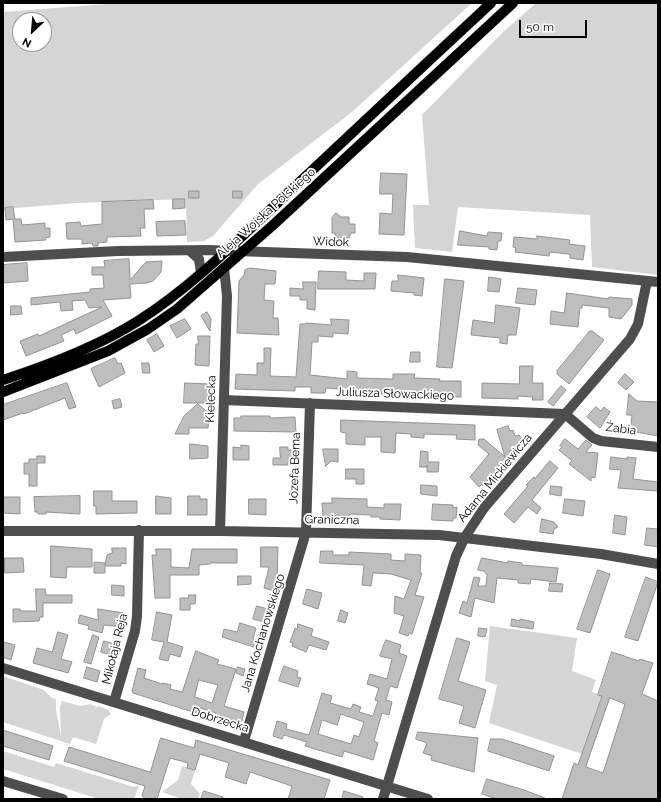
<!DOCTYPE html>
<meta charset="utf-8">
<style>
body{margin:0}
#map{position:relative;width:661px;height:802px;overflow:hidden;background:#fff;font-family:Raleway,sans-serif}
canvas{display:block}
.frame{position:absolute;inset:0;border:4px solid #000;pointer-events:none}
.north{position:absolute;left:12px;top:12px;width:40px;height:40px;box-sizing:border-box;background:#fff;border:1px solid #999;border-radius:50%;rotate:206deg;font-size:11px;font-weight:700;line-height:16px;text-align:center;color:#000}
.north::after{content:'';display:block;margin:auto;width:14px;height:18px;background:#000;clip-path:polygon(50% 0,100% 100%,50% 72%,0 100%)}
.scale{position:absolute;left:519px;top:20px;width:68px;height:18px;box-sizing:border-box;border:2px solid #000;border-top:0;padding-left:5px;font-size:12px;line-height:14px;white-space:nowrap;color:#000;-webkit-text-stroke:3px #fff;paint-order:stroke}
</style>
<div id="map">
<canvas width="661" height="802"></canvas>
<div class="frame"></div>
<div class="north">N</div>
<div class="scale">50 m</div>
</div>
<script>
const ctx = document.querySelector('canvas').getContext('2d');
ctx.lineJoin = 'round';
function paint(path, color) { ctx.fillStyle = color; ctx.fill(path, 'evenodd'); }
function stroke(path, color, width, dash) { ctx.strokeStyle = color; ctx.lineWidth = width; ctx.lineCap = dash ? 'butt' : 'round'; ctx.setLineDash(dash || []); ctx.stroke(path); }
function drawText(font, color, halo, rows, align = 'center') {
  ctx.font = font + ' Raleway,sans-serif'; ctx.lineWidth = 3.5; ctx.setLineDash([]); ctx.textBaseline = 'middle'; ctx.strokeStyle = halo; ctx.fillStyle = color; for (const [text, x, y, turn = 0] of rows) {
    ctx.save(); ctx.translate(x, y); ctx.rotate((+turn || 0) * Math.PI / 180); ctx.textAlign = isNaN(turn) ? turn : align; if (halo) ctx.strokeText(text, 0, 0); ctx.fillText(text, 0, 0); ctx.restore();
  }
}
paint(new Path2D(`
 M120 3H472L352 112 258 184 213 236 204 241 187 242 186 199 78 203 3 209V12ZM20 20H44V44H20Z
 M536 3H658V275L592 267 590 215 458 207 452 252 415 248 413 205H429L422 115 502 33Z
 M490 626 577 638 572 671 596 680 592 692 602 696 582 754 489 723 497 685 485 681Z
 M3 676 44 690 52 698 56 699V710L61 736 60 707 62 701 80 706 90 704 97 707 90 713 99 706 108 710 111 714 104 719 96 744 73 737 70 744 3 722Z
 M3 751 54 767 56 763 134 787 139 785 134 799H99L3 769Z
 M182 766 195 770 191 784 200 794 198 799H182L162 792 178 780Z`), '#d5d5d5');
const building = new Path2D(`
 M381 173 407 174 404 235 379 234 380 213 392 214 393 194H380Z
 M189 191H199V198H189Z
 M233 191H242V198H233Z
 M173 199H185V208L173 209Z
 M153 200 154 209H144L145 228H140L141 236 107 237V242L98 243V246H93L92 243 82 244V239H67L66 223 80 222 81 226 102 224V202Z
 M13 207 15 219H21L22 225 45 223V228H50V237L45 238 46 240 15 242 13 219 6 220 5 208Z
 M336 213 341 217H349V224H355V233H351L349 238H335V233H332V218Z
 M185 221 186 235 157 236 156 222Z
 M460 231 487 236 488 232 502 233 501 241H498L497 250 489 249V247L458 245Z
 M537 236 570 240 569 244 585 246 583 260 570 258V255L568 254 550 252 549 256 515 252 516 248 513 247 514 237 537 239Z
 M129 259 130 280 146 262 162 261 161 272 153 281 147 283 130 284 131 298 103 300 112 316 76 334 74 329 61 335 64 341 26 356 20 341 38 334 39 336 102 307 89 308 85 300 72 301 73 310 61 311 60 302 31 305V298L90 292V289L104 288 103 275H92V267H105L104 261Z
 M27 263 28 281 3 283V265Z
 M250 268 276 271 275 284H265L264 300 274 301 273 318H278L279 335 237 333 239 281 244 275 245 270Z
 M319 271 346 272V280L364 281V273H376L375 289H318Z
 M398 275 424 278 422 296 414 295V293L391 291 392 281H398Z
 M489 277 501 279 499 292 488 291Z
 M445 279 464 281 452 368 437 367Z
 M303 282H316L315 310 307 309V300H300V296H290V288L303 289Z
 M518 288 537 290 535 305 516 303Z
 M567 293 608 299 609 297 632 299V305L621 319 609 317V308L582 305V308H580L578 327 550 324 551 311 564 313Z
 M496 305 520 308 516 335H508L507 344 500 343V338L471 335 473 320 494 323Z
 M11 306H21L22 314 11 315Z
 M207 312 211 319 210 331 201 316Z
 M185 319 191 329 177 338 170 326Z
 M331 319 349 320 348 334 333 333V337L318 336V342H312L310 375 347 379V371L357 372V378L393 379V374H415L414 378 440 379 439 381H461V397H453V394L439 393V396H423V392L383 390V394H371V390L354 389V393L339 392V389L326 388 325 393H311V387H295V391L235 389 236 374 257 375V363H264V348H271L270 376 296 377 300 324H305L306 323 331 325Z
 M590 331H592L604 340 569 384 557 374V371Z
 M157 334 164 346 154 352 147 340Z
 M198 336H210L209 366 195 365 196 344H198Z
 M411 352H420V362H410Z
 M115 358 118 364 121 363 125 373 99 387 91 369Z
 M142 363H149L150 373H143Z
 M520 366H533L532 383H543V400H532L533 397 518 396V399L482 398V383L519 384Z
 M625 374 634 382 626 390 618 383Z
 M67 383 76 407 69 409 65 398 24 414 23 413 3 420V405Z
 M185 383 209 384V403H184Z
 M561 386 566 390 553 406 548 402Z
 M629 394 637 401 658 402V436L630 431 632 415H627Z
 M120 399 122 407 114 409 112 401Z
 M198 404 211 415 209 418 208 428H189V434H175L184 416Z
 M596 407 601 411 604 407 610 412 600 428 587 417Z
 M241 416H270V418L295 417 296 432 234 431V418H241Z
 M341 420 475 425V440L456 439 457 435 424 434V438L411 437V434L396 433 395 453 381 452V437H365V445L346 444V433L341 432Z
 M508 426 510 431 513 430 515 436 519 435 524 442 517 444 519 448 509 451 514 455 504 467 501 464 483 486 482 484 479 487 470 477 489 454 478 445 479 439H484L505 457 497 430Z
 M565 439 578 449 586 440 592 445 586 452 598 453 595 478 591 477V481L569 464 572 461 559 450 562 447 560 446Z
 M190 444 208 446V458L190 459Z
 M241 445 249 446V460H233V447L241 448Z
 M280 447H288V450H295V462H288V465H273V458H280Z
 M323 449H338V462L331 461 326 466Z
 M421 451 428 452V462H439L438 472H427V465V467H420Z
 M37 456H45V463H37V486H29V474H24V463H29V459H37Z
 M611 457 627 459V457L636 458 633 479 658 482V491L618 488 621 470 610 469Z
 M550 461 558 468 532 500 541 508 537 514 528 507 514 523 504 514 528 486 526 485 534 477 535 478Z
 M346 469H364V484H356V479H346Z
 M421 485 437 486V496L421 494Z
 M551 486 562 487 561 496 550 494Z
 M94 491H112V501H137V513L96 514V506H94Z
 M80 496V514L46 512V514H38V512H35L34 497Z
 M156 496 171 498V514H156Z
 M188 496H200V499H207V515H188Z
 M4 497H20V514L3 513Z
 M332 498 367 499V507L384 508V504H401L400 520 380 519V517H371V515L350 514V516H323L322 503H332Z
 M249 499H266V515L249 514Z
 M565 499 585 501 583 516 563 513Z
 M433 504 453 505V508L457 507 456 518H453V521L432 520Z
 M615 515 627 517 625 535 613 533Z
 M542 519 554 522 558 527 554 529 553 534 540 532Z
 M647 528 658 529V547L645 545Z
 M51 546 92 549V567H67L66 578 51 577Z
 M261 547H278L277 580 274 591 264 588 269 567H261Z
 M112 548H126V564L121 563V566H105V573H94V562L105 563V565L107 555 112 553Z
 M156 549H171V567L189 568 192 549H237V563H210V564L199 565V575H170V598H155L152 555H156Z
 M321 551H333V555H349V552L391 554V560L405 561V554L421 555 420 573H422L415 595 424 597 412 634 409 633 408 636 399 633 404 616 394 613 395 596 404 599 411 580 391 574 373 573 371 586 362 585 364 565 320 563Z
 M5 558H23L24 572 5 573Z
 M482 558 508 563V561L522 563V565L558 568 556 582 531 579 530 584 518 583V580L497 578 494 603 475 598 471 617 459 613 463 601 467 603 474 577 480 578 478 586H486L487 575 484 571 478 570Z
 M598 570 610 574 590 633 577 629Z
 M238 576H251V584L238 585Z
 M646 577 658 582 638 641 625 637Z
 M550 583 563 584 562 592 549 591Z
 M112 585 124 586V596L112 595Z
 M36 589H45L46 595H72V603H43V617H40L39 621 13 622V609H20V611H36Z
 M307 589 322 593 318 609 303 604Z
 M189 595H196L195 604H190V610H180V598H188Z
 M257 606 268 609 264 622 253 619Z
 M98 609 124 613 122 627 104 625 102 633 88 629 89 626 78 623 80 615 98 620Z
 M341 610 348 613 345 623 338 621Z
 M157 612 172 615 167 642 183 647 180 657 170 654 168 661 159 659 164 642 152 640Z
 M512 619 520 621V619L534 622 533 629 511 626Z
 M240 623 256 628 253 639 259 641 257 648 222 637 224 629 237 632Z
 M298 624 313 629 311 636 329 642 326 650 309 645 306 652 292 646 293 643 290 642 295 628 297 629Z
 M479 628 487 629 485 637 478 636Z
 M58 632 68 635 61 659 72 662 68 673 33 663 37 648 52 652Z
 M93 635 99 637 91 664 84 662Z
 M457 638 470 642 458 681 486 690 475 728 459 723 464 706 439 699Z
 M386 640 401 645 399 653 407 656 397 688 390 686 386 700 392 702 389 715 382 713 374 741 378 743 373 760 344 751 342 757 305 746 307 742 284 735 282 739 273 736 277 721 287 724 286 729 309 735 322 693 332 696 330 703 351 709 353 704 361 707 359 712 373 716 378 701 375 700 379 688 367 684 370 674 387 679 392 659 380 656ZM341 714 364 722 359 737 354 735 351 744 318 734 322 720 337 725Z
 M104 641 118 645 114 656 101 652Z
 M4 642 15 645 11 660 3 657Z
 M196 651 219 660 217 664 236 669 224 706 244 712 242 721 234 724 214 718 216 713 197 707 196 713 133 693 132 691 138 668 146 670 144 678 162 684 163 683 171 685 170 689 182 692ZM199 680 218 685 212 703 195 697Z
 M612 652 639 661 640 659 653 663 642 694 658 701V799H562L574 763 578 765 602 696 598 695ZM610 698 625 704 603 773 586 767Z
 M284 666 298 671 297 677 301 678 298 687 279 681Z
 M87 667 100 671 97 682 84 678Z
 M238 667 245 669 243 676 236 673Z
 M3 730 53 746 49 760 3 746Z
 M418 732 478 738 474 772 431 760 432 756 423 753 427 743 416 739Z
 M161 738 194 748 196 740 330 780 324 799H288L292 786 250 772 246 784 225 777 229 763 200 754 195 770 187 768 188 763 170 758 157 799H145L142 796 145 786 64 761 69 747 150 772Z
 M491 739H502L518 744 554 756 549 771 488 751Z
 M487 779 524 790 545 798V799H497L482 794Z
 M204 791 223 797V799H201Z
 M344 791 363 797V799H342Z`);
paint(building, '#bebebe');
stroke(building, '#929292', 1);
const major = new Path2D(`
 M3 380C49 365 97 347 138 321 193 286 240 238 288 193 355 130 423 66 491 3
 M3 392 108 351 148 329 177 309 272 226 513 3`);
stroke(major, '#dbdbdb', 11);
stroke(new Path2D(`
 M190 251 199 259 201 273
 M3 257 118 251 208 250 407 257 658 282
 M224 400 565 414 593 438 601 441 658 447
 M3 531H220L439 535 601 554 658 564
 M220 531 227 296 224 268
 M3 668 428 799
 M114 702 135 631 137 616 139 530
 M244 741 306 532 310 403
 M3 781 63 799
 M383 799 456 556 465 537 484 508 630 339 638 324 647 281`), '#4e4e4e', 10);
stroke(major, '#000', 10);
drawText('12px', '#000', '#fff', [
 ["Aleja Wojska Polskiego",266,213,-42],
 ["Widok",331,242,2],
 ["Juliusza Słowackiego",395,394,2],
 ["Kielecka",211,399,-88],
 ["Żabia",621,429,7],
 ["Józefa Bema",295,468,-88],
 ["Adama Mickiewicza",495,478,-51],
 ["Graniczna",332,520,1],
 ["Jana Kochanowskiego",263,633,-73],
 ["Mikołaja Reja",115,649,-76],
 ["Dobrzecka",220,720,17]
]);
</script>
